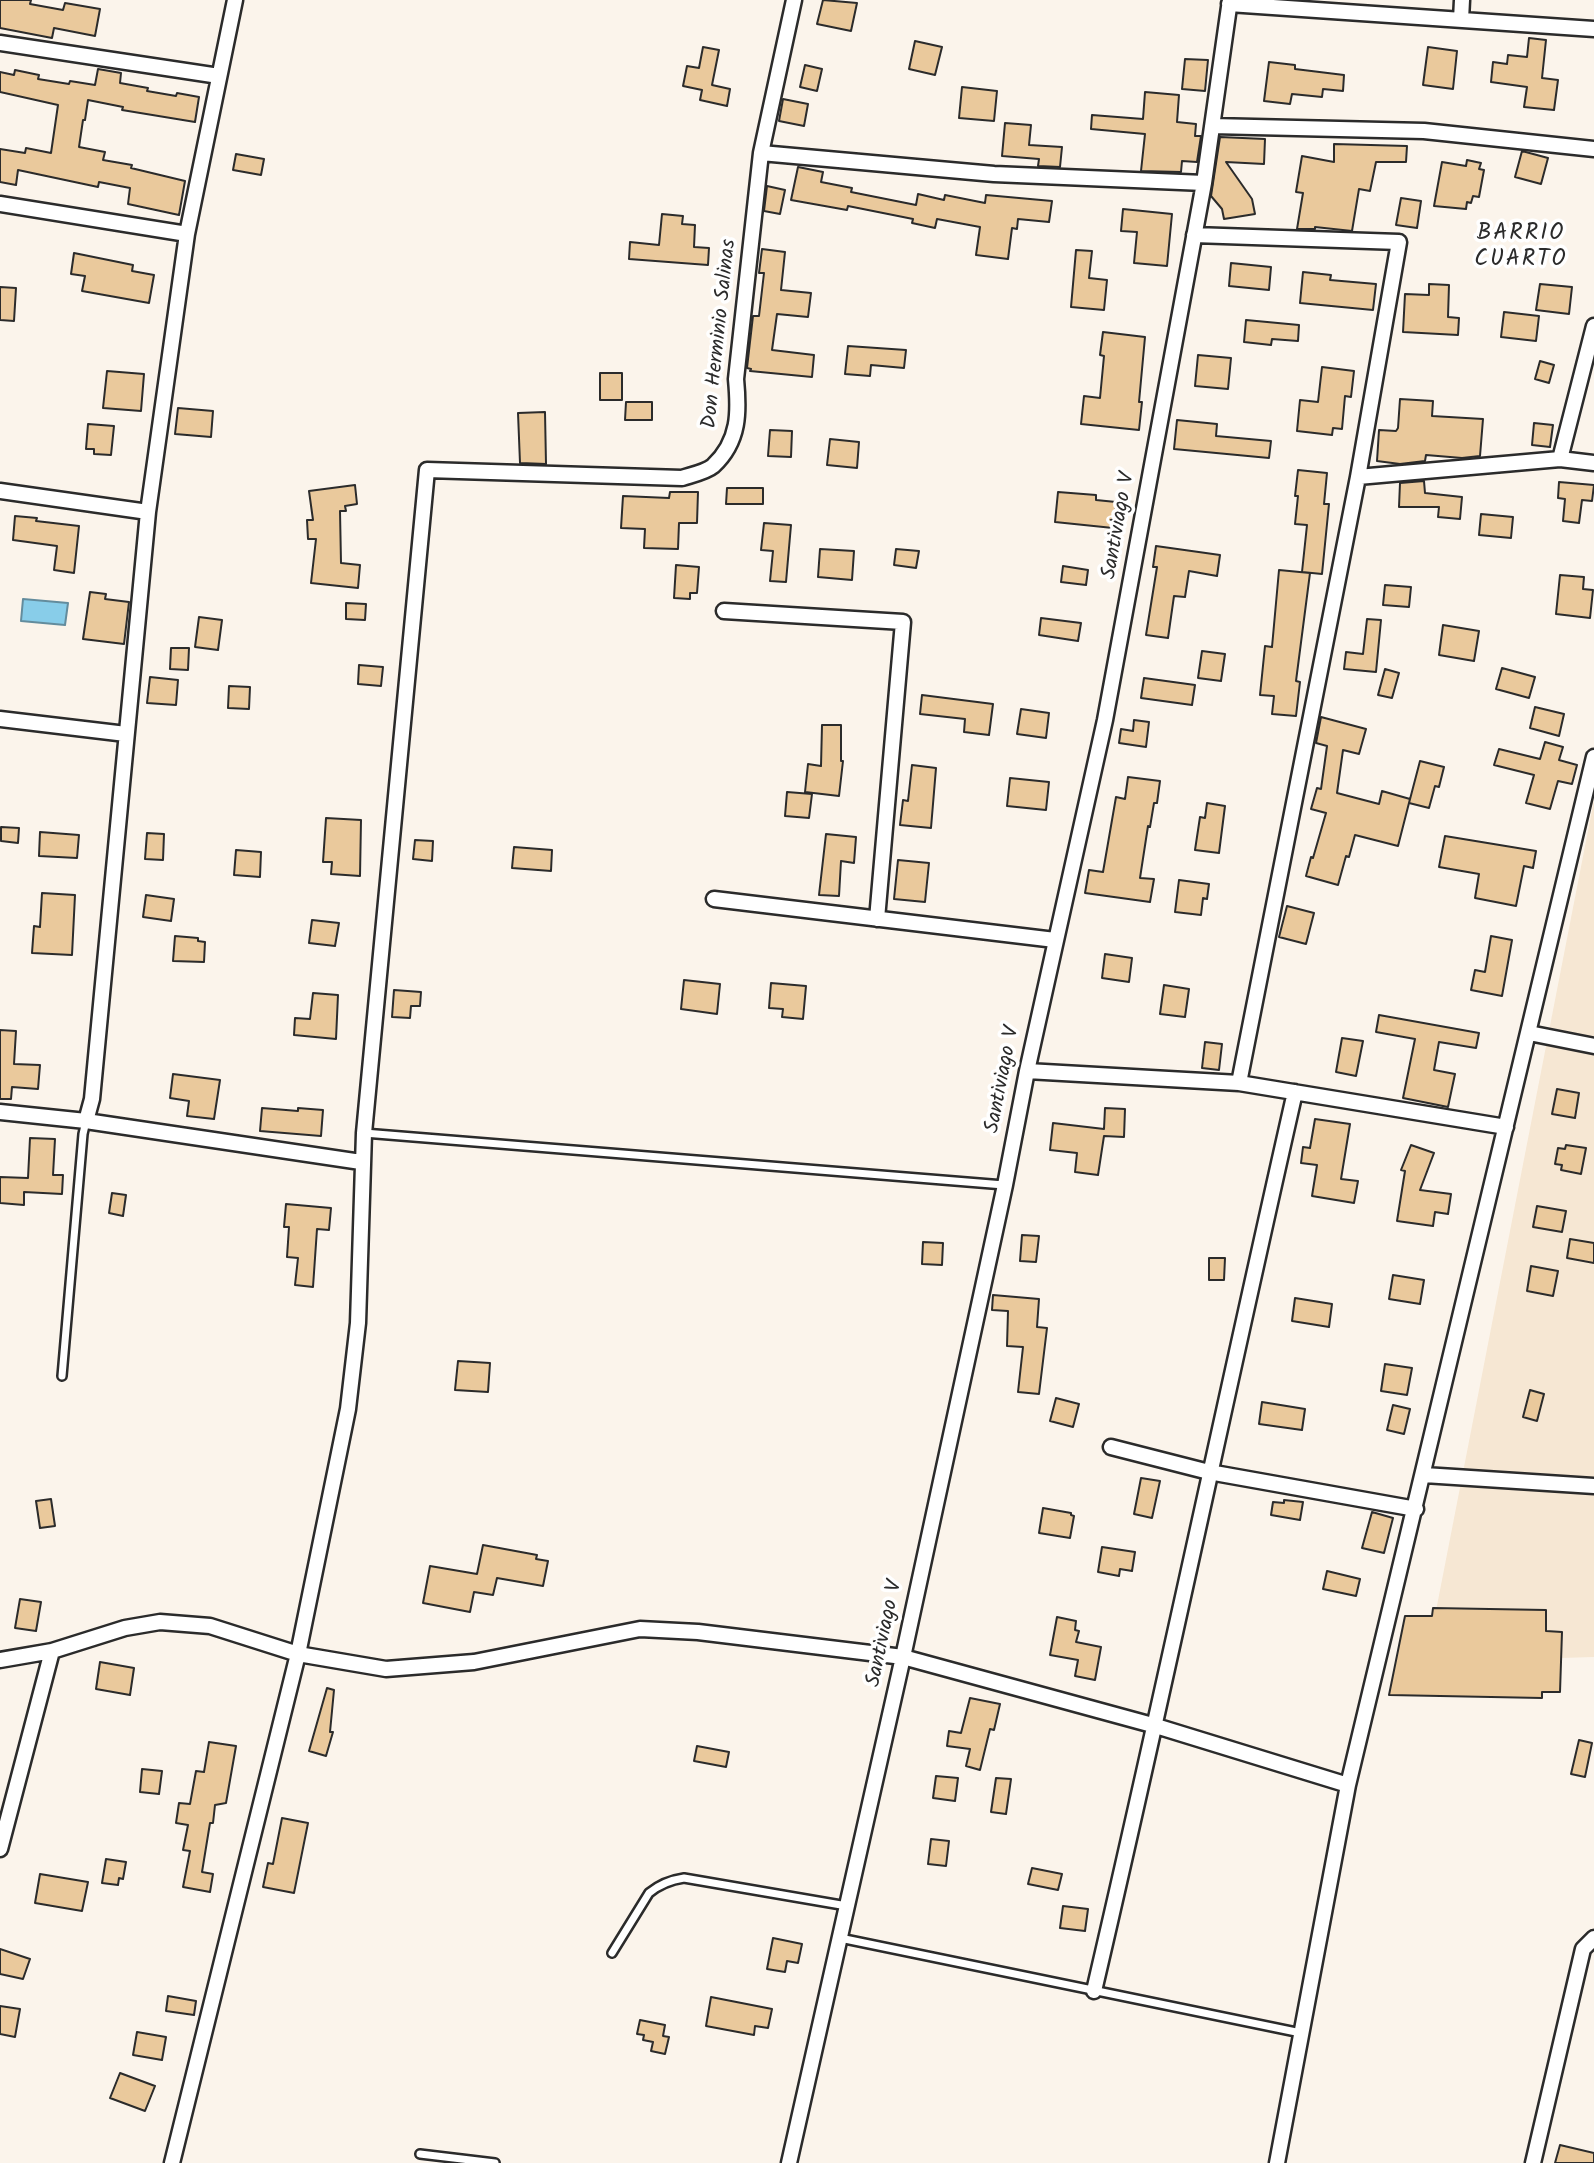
<!DOCTYPE html>
<style>
body{margin:0}
canvas{display:block;background:#fbf4eb}
</style>
<canvas width="1594" height="2163"></canvas>
<script>
const ctx = document.querySelector('canvas').getContext('2d');
ctx.lineJoin = 'round';
function paint(path, color) { ctx.fillStyle = color; ctx.fill(path, 'evenodd'); }
function stroke(path, color, width, dash) { ctx.strokeStyle = color; ctx.lineWidth = width; ctx.lineCap = dash ? 'butt' : 'round'; ctx.setLineDash(dash || []); ctx.stroke(path); }
function drawText(font, color, halo, rows, align = 'center') {
  ctx.font = font + ' Kalam,sans-serif'; ctx.lineWidth = 7; ctx.setLineDash([]); ctx.textBaseline = 'middle'; ctx.strokeStyle = halo; ctx.fillStyle = color; for (const [text, x, y, turn = 0] of rows) {
    ctx.save(); ctx.translate(x, y); ctx.rotate((+turn || 0) * Math.PI / 180); ctx.textAlign = isNaN(turn) ? turn : align; if (halo) ctx.strokeText(text, 0, 0); ctx.fillText(text, 0, 0); ctx.restore();
  }
}
paint(new Path2D(`
 M1594 800V1657L1426 1662Z`), '#f6e7d3');
const water = new Path2D(`
 M23 599 68 603 65 625 21 621Z`);
paint(water, '#88cde9');
stroke(water, '#638c9d', 2);
const building = new Path2D(`
 M0 0H31L30 4 63 10 65 3 100 9 95 36 54 28 52 38 0 28Z
 M823 0 857 3 851 31 817 24Z
 M1529 38 1546 40 1542 78 1558 80 1554 110 1524 107 1527 87 1491 82 1493 62 1507 64 1508 55 1527 57Z
 M915 41 942 47 935 75 909 69Z
 M703 47 719 50 712 85 730 89 727 106 700 100 702 90 683 86 687 66 699 68Z
 M1428 47 1457 51 1453 89 1423 85Z
 M1185 59 1208 60 1205 91 1182 89Z
 M1269 62 1295 65V69L1344 75 1343 91 1323 89 1322 97 1292 94 1290 104 1264 101Z
 M805 65 822 69 817 91 800 87Z
 M98 69 121 73 120 83 148 88 147 91 176 96 177 93 199 97 195 122 122 110 123 107 88 100 85 120H83L79 147 105 152 103 160 132 165 131 168 185 181 179 215 128 204 130 188 99 182 98 187 18 170 16 185 0 182V149L25 153 26 148 51 153 58 105 0 92V72L14 75 15 70 39 75 38 79 69 84 70 81 95 85Z
 M962 87 997 91 994 121 959 118Z
 M1145 92 1179 95 1177 122 1196 124 1195 136H1201L1197 162 1182 161 1181 172 1141 171 1145 134 1091 129 1092 115 1143 119Z
 M783 99 808 104 804 126 779 121Z
 M1005 123 1031 125 1029 145 1062 147 1060 167 1038 166 1039 159 1002 156Z
 M1220 137 1265 139 1264 164 1226 162 1252 199 1255 214 1224 219 1222 209 1211 196Z
 M1334 144 1407 146 1406 162H1376L1370 191 1359 189 1352 231 1315 227V229H1297L1303 193 1296 192 1302 156 1334 162Z
 M1522 151 1548 158 1541 184 1515 177Z
 M236 154 264 159 261 175 233 170Z
 M1467 160 1481 163 1479 169 1484 170 1479 197 1473 196 1471 203 1467 202 1466 209 1434 206 1442 162 1466 166Z
 M798 167 823 172 821 182 852 188 851 192 916 205 918 194 944 200 945 195 985 203 986 195 1052 201 1049 222 1018 219 1017 229 1012 228 1008 259 976 255 980 227 937 219 935 228 912 223 913 219 848 206 847 210 791 200Z
 M767 186 785 190 780 214 764 211Z
 M1401 198 1421 201 1417 228 1396 225Z
 M1123 209 1172 214 1167 266 1134 263 1137 232 1121 231Z
 M662 214 683 216 682 224 695 225 694 247 709 248 708 265 629 259 630 242 659 245Z
 M762 249 785 252 781 290 811 293 808 317 777 314 772 350 814 355 812 377 750 371 751 369 747 368 753 316H759L764 273H759Z
 M1076 250 1092 251 1089 278 1107 280 1104 310 1071 307Z
 M74 253 133 265 132 271 154 275 149 303 82 291 85 276 71 274Z
 M1231 263 1271 267 1269 290 1229 286Z
 M1303 272 1331 275 1330 280 1376 284 1373 310 1300 303Z
 M1429 284 1449 285 1448 317 1459 318 1458 335 1403 332 1405 294 1429 295Z
 M1540 284 1572 287 1569 314 1536 310Z
 M0 287 16 288 14 321 0 320Z
 M1504 312 1539 316 1536 341 1501 337Z
 M1246 320 1299 325 1298 341 1272 339 1271 345 1244 342Z
 M1103 332 1145 337 1139 402H1142L1139 430 1081 424 1084 396 1100 398 1104 356 1100 355Z
 M848 346 906 350 904 368 871 365 870 376 845 374Z
 M1198 355 1231 358 1228 389 1195 386Z
 M1540 361 1554 365 1549 383 1535 379Z
 M1322 367 1354 371 1351 397 1345 396 1342 429 1333 428 1332 435 1297 431 1300 400 1318 402Z
 M107 371 144 374 141 411 103 408Z
 M600 373H622V400H600Z
 M1400 399 1433 401 1432 416 1483 419 1480 456 1462 458 1426 455 1425 461 1400 464 1377 461 1379 430 1396 431 1398 428Z
 M626 402H652V420H625Z
 M178 408 213 411 211 437 175 434Z
 M545 412 546 464 520 463 518 413Z
 M1177 420 1217 424 1216 436 1271 441 1269 458 1174 449Z
 M1534 423 1553 425 1550 447 1532 445Z
 M88 424 114 426 111 455 94 454V449H86Z
 M770 430 792 431 791 457 768 456Z
 M830 439 859 442 857 468 827 465Z
 M1298 470 1327 473 1324 504H1329L1322 574 1302 572 1307 525 1295 524 1298 496H1295Z
 M1424 481 1425 493 1462 497 1460 519 1438 517 1439 507H1399L1400 483Z
 M1559 482 1594 485 1592 501 1582 500 1579 523 1563 521 1565 499 1558 498Z
 M355 485 357 504 345 506 346 511H340L341 563 360 565 358 588 311 583 316 539H308L307 520H313L309 491Z
 M727 488H763V504H726Z
 M670 492H698L697 523H679L678 549 644 548 645 529 621 528 623 496 669 498Z
 M1058 492 1096 495V500L1116 502 1113 528 1055 522Z
 M1481 514 1513 517 1511 538 1479 535Z
 M15 516 37 518 36 521 79 526 74 573 54 570 57 546 13 540Z
 M764 523 791 525 786 582 770 581 773 551 761 550Z
 M1156 546 1220 555 1217 576 1189 571 1185 597 1174 596 1168 638 1146 635 1157 567H1153Z
 M820 549 854 551 852 580 818 577Z
 M896 549 919 551 916 568 894 565Z
 M676 565 699 567 697 593H690V599L674 598Z
 M1063 566 1088 570 1086 585 1061 582Z
 M1279 570 1310 573 1296 681 1300 682 1296 716 1272 714 1274 696 1260 695 1265 646 1272 647Z
 M1560 575 1584 577 1583 589 1593 590 1590 618 1556 614Z
 M1385 585 1411 587 1409 607 1383 605Z
 M90 592 106 594 105 599 129 602 124 644 83 639Z
 M346 603 366 604 365 620 346 619Z
 M199 617 222 620 218 650 195 647Z
 M1041 618 1081 623 1078 641 1039 635Z
 M1367 619 1381 620 1376 672 1344 669 1346 652 1363 654Z
 M1443 625 1479 631 1474 661 1439 655Z
 M171 648H189L188 670 170 669Z
 M1202 651 1225 654 1221 681 1198 678Z
 M359 665 383 667 381 686 358 684Z
 M1502 668 1535 677 1529 698 1496 689Z
 M1385 669 1399 673 1392 698 1378 695Z
 M150 677 178 680 176 705 147 703Z
 M1144 678 1195 685 1192 705 1141 698Z
 M229 686 250 687 249 709 228 708Z
 M922 695 993 704 989 735 964 732 965 719 920 714Z
 M1535 707 1564 714 1559 736 1530 728Z
 M1021 709 1049 713 1046 738 1017 734Z
 M1321 717 1366 729 1359 754 1343 750 1337 793 1379 804 1382 791 1410 799 1398 846 1355 835 1349 857 1346 856 1338 885 1306 876 1311 857 1313 858 1326 813 1311 809 1317 788 1321 789 1327 746 1316 743Z
 M1134 720 1149 722 1146 747 1119 743 1121 729 1133 731Z
 M822 725H841V761H843L839 796 805 792 808 764 821 766Z
 M1545 742 1563 747 1559 760 1577 765 1572 784 1558 781 1550 809 1526 803 1534 775 1494 765 1499 749 1540 759Z
 M1420 761 1444 767 1439 787 1435 786 1429 808 1409 803Z
 M912 765 936 768 931 828 900 825 903 800 908 801Z
 M1128 777 1160 781 1157 803H1154L1150 827 1148 826 1140 878 1154 879 1150 902 1085 893 1089 870 1103 872 1116 797 1125 799Z
 M1010 778 1049 782 1046 810 1007 806Z
 M787 792 812 794 809 818 785 816Z
 M1207 803 1225 806 1219 853 1195 850 1200 817 1205 818Z
 M326 818 361 820 360 876 331 874 332 862H323Z
 M1 827 19 828 18 843 1 841Z
 M40 832 79 835 77 858 39 856Z
 M147 833 164 834 163 860 145 859Z
 M826 834 856 837 854 863 841 861 839 896 819 895Z
 M1445 836 1536 851 1533 868 1524 866 1516 906 1475 898 1479 874 1439 867Z
 M415 840 433 841 432 861 413 859Z
 M514 847 552 850 551 871 512 868Z
 M236 850 261 852 260 877 234 875Z
 M898 860 929 863 925 902 894 899Z
 M1179 880 1209 884 1207 899 1203 898 1201 915 1175 912Z
 M42 893 75 895 72 955 32 953 34 926 40 927Z
 M146 895 174 899 171 921 143 917Z
 M1287 906 1314 913 1306 944 1279 937Z
 M312 920 339 923 335 946 309 943Z
 M175 936 198 938V941L205 942 204 962 173 961Z
 M1491 936 1512 940 1502 996 1471 990 1475 970 1485 972Z
 M1105 954 1132 958 1129 982 1102 978Z
 M684 980 720 984 717 1014 681 1009Z
 M771 983 806 986 803 1019 782 1017 783 1009 769 1008Z
 M1164 985 1189 989 1185 1017 1160 1014Z
 M394 990 421 992 420 1006H411L410 1018 392 1017Z
 M313 993 338 995 336 1039 294 1035 295 1018 310 1019Z
 M1379 1015 1479 1033 1476 1048 1439 1042 1434 1070 1455 1074 1448 1107 1403 1098 1415 1039 1376 1032Z
 M0 1030 16 1031 14 1064 40 1065 38 1089 12 1087 11 1099H0Z
 M1342 1038 1363 1041 1356 1076 1336 1072Z
 M1205 1042 1222 1044 1219 1070 1202 1068Z
 M173 1074 220 1080 214 1119 187 1116 189 1101 170 1098Z
 M1557 1089 1579 1093 1575 1118 1552 1114Z
 M262 1108 298 1111V1108L323 1110 321 1136 260 1131Z
 M1105 1108 1125 1109 1124 1137 1104 1136 1098 1175 1075 1172 1077 1153 1050 1150 1053 1123 1104 1129Z
 M1315 1119 1350 1124 1341 1179 1358 1181 1354 1203 1312 1196 1317 1165 1301 1163 1303 1147 1310 1148Z
 M30 1138 55 1139 53 1175H63L62 1194 24 1192V1205L0 1203V1177L28 1178Z
 M1411 1145 1434 1153 1420 1190 1451 1194 1448 1214 1435 1212 1433 1226 1397 1221 1405 1171 1401 1170Z
 M1566 1145 1586 1148 1581 1174 1561 1170 1562 1165 1555 1164 1558 1148 1565 1149Z
 M112 1193 126 1195 123 1216 109 1213Z
 M286 1204 331 1208 329 1230 317 1229 313 1287 295 1285 298 1258 287 1257 289 1227H284Z
 M1537 1206 1566 1211 1562 1232 1533 1227Z
 M1022 1235 1039 1236 1036 1262 1020 1261Z
 M1570 1239 1594 1243V1263L1567 1258Z
 M923 1242 943 1243 942 1265 922 1264Z
 M1209 1258H1225L1224 1280H1209Z
 M1531 1266 1558 1271 1553 1296 1527 1291Z
 M1393 1275 1424 1280 1420 1304 1389 1299Z
 M993 1295 1039 1299 1037 1327 1047 1328 1039 1394 1018 1392 1023 1347 1007 1346 1008 1311 992 1310Z
 M1295 1298 1332 1304 1329 1327 1292 1321Z
 M458 1361 490 1363 488 1392 455 1390Z
 M1385 1364 1412 1368 1407 1395 1381 1391Z
 M1530 1390 1544 1394 1537 1421 1523 1417Z
 M1056 1398 1079 1404 1073 1427 1050 1421Z
 M1262 1402 1305 1409 1302 1430 1259 1424Z
 M1393 1405 1410 1409 1404 1434 1387 1430Z
 M1141 1478 1160 1481 1152 1518 1134 1514Z
 M51 1499 55 1526 40 1528 36 1501Z
 M1284 1500 1303 1502 1300 1520 1271 1515 1273 1502 1284 1503Z
 M1043 1508 1071 1513V1515L1074 1516 1070 1538 1039 1533Z
 M1372 1512 1393 1518 1384 1553 1362 1548Z
 M483 1545 537 1555 536 1559 548 1561 543 1586 497 1578 493 1595 474 1592 470 1612 423 1603 430 1566 477 1574Z
 M1102 1547 1135 1552 1132 1571 1120 1569 1119 1576 1098 1572Z
 M1327 1571 1360 1579 1356 1596 1323 1589Z
 M20 1599 41 1602 36 1631 15 1628Z
 M1433 1608 1546 1610V1631L1562 1632 1560 1692H1542V1698L1389 1695 1405 1616H1432Z
 M1057 1617 1076 1621 1075 1630 1079 1631 1076 1642 1101 1647 1095 1680 1075 1676 1078 1660 1050 1655Z
 M100 1662 134 1668 130 1695 96 1689Z
 M327 1688 334 1690 330 1732H333L326 1756 309 1751Z
 M970 1698 1000 1704 994 1730 990 1729 980 1770 966 1766 970 1749 947 1746 949 1731 961 1733Z
 M1579 1740 1592 1743 1585 1777 1571 1774Z
 M209 1742 236 1746 226 1803 215 1805 213 1823H210L202 1872 213 1874 210 1892 183 1887 190 1851 183 1850 188 1825 176 1823 179 1803 190 1804 196 1771 204 1772Z
 M697 1746 729 1752 726 1767 694 1761Z
 M142 1769 162 1771 159 1794 140 1792Z
 M936 1776 958 1778 955 1801 933 1798Z
 M996 1778 1011 1779 1006 1814 991 1812Z
 M282 1818 308 1823 294 1893 263 1887 268 1863 273 1864Z
 M931 1839 949 1841 946 1866 928 1864Z
 M106 1859 126 1862 123 1879 119 1878 118 1885 102 1883Z
 M1032 1868 1062 1874 1058 1890 1028 1884Z
 M40 1874 88 1882 82 1911 35 1903Z
 M1063 1906 1088 1909 1085 1931 1060 1928Z
 M773 1938 802 1944 798 1963 787 1961 785 1972 767 1969Z
 M0 1949 30 1959 23 1979 0 1974Z
 M168 1996 196 2001 194 2015 166 2011Z
 M711 1997 772 2009 768 2028 755 2026 754 2035 706 2026Z
 M0 2006 20 2009 15 2037 0 2034Z
 M640 2020 665 2025 663 2036 669 2037 665 2054 651 2051 653 2042 643 2040 644 2035 637 2034Z
 M137 2032 166 2037 162 2060 133 2055Z
 M120 2073 155 2086 145 2111 110 2098Z
 M1560 2145 1594 2153V2163H1555Z`);
paint(building, '#eac99c');
stroke(building, '#2b2b2b', 2);
const service = new Path2D(`
 M364 1133 1004 1185
 M62 1376 83 1134 86 1121
 M840 1938 1301 2033
 M612 1953 649 1893C660 1884 670 1880 684 1878L847 1906
 M420 2154 495 2163`);
const minor = new Path2D(`
 M1229 4 1594 29
 M1461 20 1462 0
 M0 43 219 76
 M1212 126 1424 131 1594 149
 M761 153 994 174 1204 183
 M0 204 187 234
 M1194 235 1399 242 1358 477 1239 1083
 M1560 459 1594 326
 M1358 477 1560 459 1594 463
 M0 491 148 512
 M724 611 903 622 877 919
 M0 719 126 734
 M714 899 1055 940
 M1529 1033 1594 1046
 M1027 1071 1239 1083 1506 1127
 M0 1112 86 1121 361 1162
 M86 1121 92 1099 148 512 187 234 235 0
 M1111 1447 1209 1472 1416 1509
 M1424 1475 1594 1486
 M0 1660 52 1651 125 1628 160 1622 210 1626 298 1654 386 1669 474 1662 640 1629 698 1632 903 1657 1156 1726 1348 1785
 M0 1849 52 1651
 M1094 1991C1164 1692 1227 1391 1295 1092
 M172 2163 298 1654 348 1409 358 1323 364 1133 427 470 682 478C691 475 706 472 713 466 740 441 739 411 736 379L761 153 794 0
 M789 2163 903 1657 1005 1185 1027 1071 1105 720 1204 183 1230 0
 M1277 2163 1348 1785 1594 757
 M1533 2163 1583 1949 1594 1938`);
stroke(service, '#2b2b2b', 12);
stroke(minor, '#2b2b2b', 19);
stroke(service, '#fff', 7);
stroke(minor, '#fff', 14);
drawText('21px', '#2b2b2b', '#fff', [
 ["Don Herminio Salinas",721,334,-84],
 ["Santiviago V",1120,526,-80],
 ["Santiviago V",1004,1080,-79],
 ["Santiviago V",886,1634,-78]
]);
ctx.letterSpacing = '2px';
drawText('23px', '#2b2b2b', '#fff', [
 ["BARRIO",1521,235],
 ["CUARTO",1521,261]
]);
ctx.letterSpacing = '0px';
</script>
